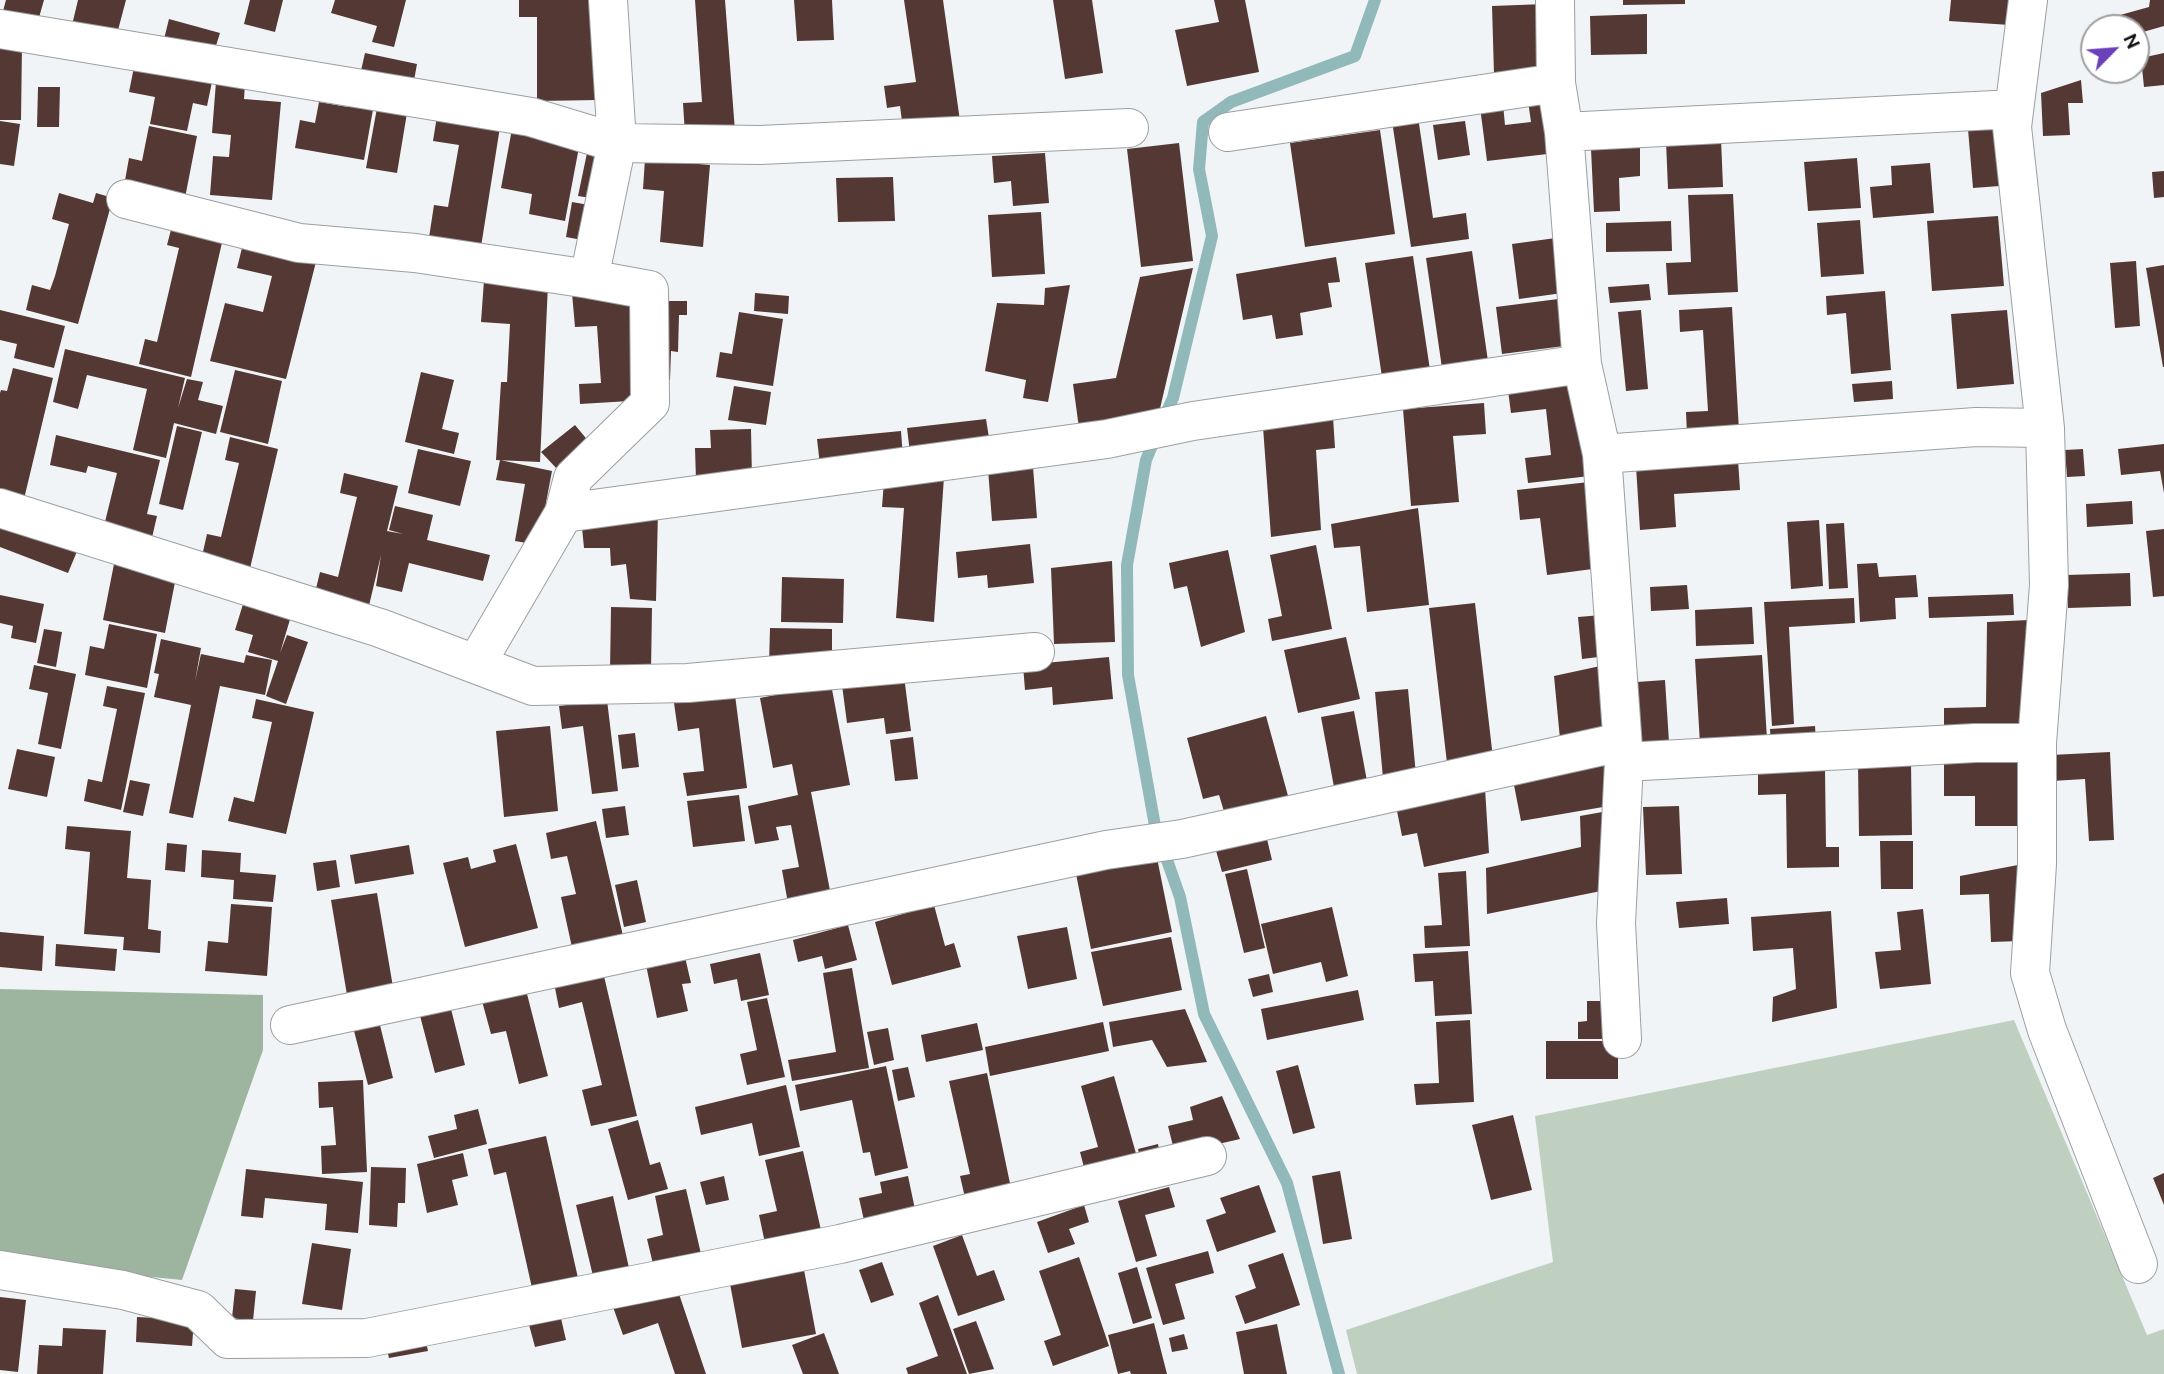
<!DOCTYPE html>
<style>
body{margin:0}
#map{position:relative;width:2164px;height:1374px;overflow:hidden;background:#f1f4f7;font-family:Ubuntu,sans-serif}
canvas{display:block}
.north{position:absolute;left:2080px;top:14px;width:70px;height:70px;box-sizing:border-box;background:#fff;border:2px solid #9f9fa0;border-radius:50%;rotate:65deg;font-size:19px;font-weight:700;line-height:28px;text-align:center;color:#0f1011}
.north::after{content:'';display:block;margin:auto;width:24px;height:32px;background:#6b40b8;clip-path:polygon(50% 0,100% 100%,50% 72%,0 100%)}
</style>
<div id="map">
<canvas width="2164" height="1374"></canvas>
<div class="north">N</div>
</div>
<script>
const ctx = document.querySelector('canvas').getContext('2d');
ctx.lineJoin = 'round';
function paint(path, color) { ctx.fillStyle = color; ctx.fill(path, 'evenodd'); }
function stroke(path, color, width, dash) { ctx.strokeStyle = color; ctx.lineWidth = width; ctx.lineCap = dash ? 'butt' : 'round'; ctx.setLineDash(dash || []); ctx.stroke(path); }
paint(new Path2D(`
 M2014 1020 2147 1335 2164 1329V1374H1357L1346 1330 1553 1262 1535 1116Z`), '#bfd0c1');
paint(new Path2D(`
 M0 989 263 995V1050L182 1280 0 1262Z`), '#9db59f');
stroke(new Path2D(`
 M1163 420 1173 398 1212 236 1199 169 1203 122 1231 102 1355 56 1375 0
 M1156 436 1146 460 1127 565 1128 675 1155 826 1180 897 1204 1014 1287 1183 1339 1374`), '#92b9ba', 12);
paint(new Path2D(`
 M6 0H44L38 21 3 11Z
 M78 0H126L117 34 73 21Z
 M250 0H283L275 32 244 24Z
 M335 0H406L394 47 372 42 377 26 331 13Z
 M519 0H597L598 100 537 101V17H519Z
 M695 0H725L735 131 685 135 683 103 702 102Z
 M794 0H832L834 40 797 41Z
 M904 0H943L960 121 903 129 900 106 887 108 884 86 916 82Z
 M1053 0H1092L1103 73 1065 79Z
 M1214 0H1245L1259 72 1187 86 1175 30 1219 22Z
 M1623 0H1685V4L1623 5Z
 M1951 0H2012L2010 25 1949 21Z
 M2150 0H2164V26L2136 34V28H2116L2113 17 2149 7Z
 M1545 4 1547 72 1494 74 1492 6Z
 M1647 14V54L1591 55 1590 16Z
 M169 19 220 33 214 52 164 39Z
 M0 43 22 44 21 120H0Z
 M365 53 417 64 413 86 360 75Z
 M2164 53V85L2144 87 2141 58Z
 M134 67 212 82 207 106 193 103 187 131 150 124 155 97 129 92Z
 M2081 80 2083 103H2068L2070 135 2043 136 2041 93Z
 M216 82 245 84 244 99 281 102 272 200 210 195 213 156 229 157 231 135 212 133Z
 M38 87H60L59 127H37Z
 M1550 99 1556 153 1487 161 1480 107 1503 104 1505 125 1531 122 1528 101Z
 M350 100 374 104 364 160 295 148 300 120 315 123 319 102 348 107Z
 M377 108 407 113 397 173 366 168Z
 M437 116 500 127 480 253 428 244 434 205 448 207 459 145 433 141Z
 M1418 117 1433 218 1466 213 1469 239 1411 247 1392 121Z
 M0 121 20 124 14 166 0 164Z
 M1465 121 1470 155 1438 160 1433 125Z
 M149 126 197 136 185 198 124 186 129 158 142 161Z
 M2008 126 2013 185 1973 188 1968 129Z
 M512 129 580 142 565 221 529 214 532 194 501 188Z
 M1380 130 1395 234 1305 247 1290 143Z
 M1721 139 1723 187 1668 189 1666 141Z
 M1179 143 1193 261 1141 267 1127 149Z
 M1640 147V176L1619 178 1620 211 1594 212 1591 149Z
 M587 153 612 158 604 200 578 196Z
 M1045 153 1049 203 1013 206 1011 181 994 183 992 156Z
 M1857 158 1861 208 1808 211 1804 162Z
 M645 159 710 165 703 247 660 242 664 191 643 189Z
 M1930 163 1934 213 1873 218 1870 187 1892 185 1891 166Z
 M2164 171V197L2154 198 2152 172Z
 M893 177 895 221 838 222 836 178Z
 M59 193 93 203 96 193 113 198 78 324 26 310 32 285 50 290 55 276 69 224 52 219Z
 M1733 194 1738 292 1668 295 1666 263 1691 262 1688 195Z
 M572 202 600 207 593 242 566 237Z
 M1041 212 1045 274 992 277 988 215Z
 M1998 216 2004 286 1932 291 1927 221Z
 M1860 220 1864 274 1821 277 1817 223Z
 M1671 221 1672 251 1606 252V223Z
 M173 222 224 234 191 377 139 364 145 339 157 342 179 248 167 245Z
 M1563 237 1570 292 1519 299 1512 244Z
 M244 240 317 258 286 379 210 361 225 303 263 312 272 276 237 268Z
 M1472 251 1488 361 1442 368 1426 258Z
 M1413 256 1430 370 1382 377 1365 263Z
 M1336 257 1340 282 1328 283 1332 307 1300 313 1303 335 1276 339 1272 315 1243 320 1236 274Z
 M2136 261 2140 326 2115 328 2110 263Z
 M2164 265V367H2163L2146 268Z
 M1193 268 1158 417 1079 428 1073 384 1116 378 1140 277Z
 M484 280 548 284 540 462 496 460 501 382H507L510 324 481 322Z
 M1649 284 1651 300 1610 303 1608 287Z
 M1070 285 1048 402 1023 398 1026 380 985 371 997 303 1044 305 1045 288Z
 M1885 291 1891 370 1851 374 1846 313 1827 315 1826 296Z
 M572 293 639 295 646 400 580 404 579 384 601 383 597 326 575 327Z
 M755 293 789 296 788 314 754 311Z
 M1566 298 1572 345 1502 354 1496 307Z
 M654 301H687V315H679L678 352 671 351 670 380 653 379Z
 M1732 307 1739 431 1687 434 1686 412 1708 411 1703 330 1680 332 1679 310Z
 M0 310 65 326 54 368 14 358 17 344 0 340Z
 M1641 310 1648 389 1626 391 1618 312Z
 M2007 310 2014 384 1957 389 1951 314Z
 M739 312 783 319 773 386 716 377 720 352 732 354Z
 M65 349 185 378 178 408 187 379 203 382 198 400 223 406 216 434 174 423 166 458 133 450 147 389 87 375 78 409 53 402Z
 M13 368 53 378 24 499 0 493V393L1 390 7 391Z
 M235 370 282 381 268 444 220 432Z
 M421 372 454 380 442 429 459 433 454 454 405 442Z
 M1579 375 1590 476 1528 483 1525 458 1551 455 1546 409 1511 413 1507 383Z
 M1892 381 1893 399 1854 402 1852 384Z
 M734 386 771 392 766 425 728 420Z
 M1484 403 1486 434 1453 436 1459 502 1411 506 1403 409Z
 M1333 417 1335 448 1316 450 1321 530 1271 537 1263 427Z
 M986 419 990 444 910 453 907 428Z
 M575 425 590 443 558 470 541 452Z
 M177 426 202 432 183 510 159 504Z
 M751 429 752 479 696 480 695 448H711L710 430Z
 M901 431 903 458 820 465 817 439Z
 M56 435 160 460 147 514 157 516 151 542 103 530 117 473 88 466 86 473 50 465Z
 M230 437 278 449 248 577 200 565 207 534 221 537 239 463 225 460Z
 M2164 444V493L2160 471 2121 475 2118 449Z
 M418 449 471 461 460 506 408 493Z
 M2083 449 2085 476 2067 477 2065 450Z
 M500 460 552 471 538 545 515 541 525 484 496 480Z
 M1738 460 1740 490 1674 494 1676 527 1640 530 1636 466Z
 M1033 467 1037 518 992 521 988 469Z
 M344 473 398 486 387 531 403 534 389 530 395 506 433 515 427 540 490 555 483 581 409 563 402 592 376 586 381 555 367 614 313 601 320 572 338 577 357 497 340 493Z
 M944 477 934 622 896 618 904 508 882 507 884 481Z
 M1589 482 1600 568 1547 575 1540 518 1520 520 1517 490Z
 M2132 501 2133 524 2087 527 2086 504Z
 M1418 508 1429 605 1367 612 1360 546 1334 548 1331 524Z
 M658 510 656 601 630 599 626 564 611 566 610 548H584L581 517Z
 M0 520 78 549 68 573 0 547Z
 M1819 520 1823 586 1791 589 1787 522Z
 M1844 523 1848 588 1829 589 1826 524Z
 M2164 529V596L2153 597 2146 531Z
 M1030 544 1034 583 988 588 987 575 958 578 956 552Z
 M1316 545 1332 629 1272 641 1268 619 1282 616 1270 555Z
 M1228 550 1245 632 1201 647 1187 586 1174 589 1169 563Z
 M1112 561 1115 642 1054 644 1051 568Z
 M1877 563 1879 577 1916 575 1918 597 1895 598 1896 619 1860 622 1857 564Z
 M114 564 176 577 165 633 103 620Z
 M2130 573 2131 606 2068 608 2067 575Z
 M782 577 844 579 843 623 781 622Z
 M1687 585 1689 609 1651 611 1650 587Z
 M2013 594 2014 615 1929 618 1928 597Z
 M0 595 44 604 36 643 11 638 13 626 0 623Z
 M1854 598 1855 623 1789 627 1794 724 1772 726 1764 602Z
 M244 601 291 616 280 653 287 635 308 642 286 704 266 696 278 661 248 652 253 635 235 630Z
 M1475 603 1493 758 1447 763 1429 608Z
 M611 607 652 608 651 671H610Z
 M1752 607 1754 644 1696 646 1695 610Z
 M1602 615 1607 656 1582 659 1578 617Z
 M2029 620V732H1944V708L1986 707 1987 622Z
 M109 624 157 634 147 688 85 675 90 646 104 649Z
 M770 628 832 629V666L769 665Z
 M44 629 62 632 56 667 37 663Z
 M1346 637 1360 699 1298 713 1284 650Z
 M161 639 201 648 195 681 201 654 244 663 246 655 272 660 265 695 220 686 193 818 169 813 191 705 154 697 159 674 154 673Z
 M1762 655 1767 740 1700 744 1695 659Z
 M1109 657 1113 699 1053 705 1052 687 1025 690 1023 665Z
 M34 665 76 674 61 749 38 744 48 693 29 689Z
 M1605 665 1610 735 1560 739 1554 676Z
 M904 676 911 731 886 734 884 718 847 723 842 685Z
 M1665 680 1669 742 1641 744 1637 682Z
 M831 684 850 785 811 792 832 901 789 909 782 870 799 867 791 825 776 827 779 840 755 844 748 806 798 795 792 764 773 768 760 698Z
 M107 686 145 693 121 810 84 801 88 779 102 782 117 709 103 706Z
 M1408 689 1416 775 1383 778 1375 692Z
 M735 695 747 788 687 796 683 773 704 771 699 728 678 731 674 703Z
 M256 699 314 712 286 834 228 821 234 797 254 802 272 722 252 718Z
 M607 700 618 791 592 794 583 726 562 729 559 706Z
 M1354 711 1367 781 1334 787 1321 717Z
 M1266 716 1290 803 1227 821 1219 795 1203 799 1187 738Z
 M550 726 558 811 504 817 496 731Z
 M1815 726 1816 742 1771 745 1770 729Z
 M635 733 639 767 622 769 618 735Z
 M913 737 918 779 895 781 890 740Z
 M17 749 55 757 47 797 8 789Z
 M2110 752 2114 840 2089 841 2085 779 2052 781 2051 755Z
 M1944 762 2021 763V826H1975V796H1944Z
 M1606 763 1609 806 1521 821 1513 780Z
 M1911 763 1912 835 1859 836 1858 764Z
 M1825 770 1826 847H1839V867L1787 868 1786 794 1758 795V771Z
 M130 780 150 784 143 816 123 812Z
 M1485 788 1489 853 1424 867 1417 833 1402 836 1396 806Z
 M739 795 745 841 693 847 687 801Z
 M625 806 629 835 606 838 602 809Z
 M1679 806 1682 874 1646 875 1643 807Z
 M1608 811 1611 889 1487 914 1486 868 1581 847 1580 816Z
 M596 821 624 940 573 952 561 897 576 894 567 856 551 859 546 833Z
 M67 826 131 831 127 878 151 880 148 929 161 931 160 953 123 950 124 937 84 934 90 852 65 849Z
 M1266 835 1272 860 1222 872 1215 847Z
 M1880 841H1913V889H1881Z
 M167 843 187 845 185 872 165 870Z
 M516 844 538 928 465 947 443 863 468 857 471 869 496 862 493 850Z
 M409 845 414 874 355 884 350 855Z
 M202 850 241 853 240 872 276 875 273 902 233 899 234 880 201 877Z
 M1157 858 1172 932 1091 949 1076 874Z
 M336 860 340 887 317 891 313 863Z
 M2018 865 2021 941 1991 942 1989 894 1960 895V876Z
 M1247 869 1265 948 1244 953 1225 874Z
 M1466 871 1470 946 1425 948 1424 926 1442 925 1438 873Z
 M637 880 646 922 624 927 615 885Z
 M377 893 393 987 347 995 331 900Z
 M1727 898 1729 924 1679 928 1676 902Z
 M231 904 272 907 267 976 205 971 208 941 228 943Z
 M934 905 945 946 954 943 961 967 892 985 875 922Z
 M1332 907 1348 976 1326 982 1321 962 1273 974 1261 924Z
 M1923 909 1931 984 1880 989 1875 952 1901 950 1897 912Z
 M1831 911 1837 1008 1772 1022 1773 997 1796 989 1793 948 1753 951 1751 917Z
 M848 925 857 960 825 969 822 956 798 962 793 940Z
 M1067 927 1077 979 1028 989 1017 936Z
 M0 932 44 936 42 971 0 967Z
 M1171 937 1182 990 1103 1006 1091 952Z
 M56 944 117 949 115 971 55 966Z
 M1468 951 1472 1014 1435 1016 1433 981 1415 982 1413 954Z
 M760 953 769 995 741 1001 737 979 714 984 710 964Z
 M685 957 691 983 682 984 688 1011 657 1018 646 965Z
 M852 968 869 1068 792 1081 788 1060 836 1052 823 973Z
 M603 972 637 1116 591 1126 582 1090 602 1085 582 1002 559 1008 554 983Z
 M1269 974 1273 992 1253 997 1248 979Z
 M526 990 548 1076 519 1084 506 1031 491 1034 482 1001Z
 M1358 990 1364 1020 1267 1040 1261 1009Z
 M767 998 785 1077 747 1085 740 1054 757 1050 747 1002Z
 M449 1001 465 1065 435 1073 418 1008Z
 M1587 1001H1617V1039H1578V1022L1587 1021Z
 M1185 1009 1207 1062 1167 1067 1152 1040 1113 1047 1109 1022Z
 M378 1017 393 1078 368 1085 352 1023Z
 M1470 1020 1474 1102 1416 1105 1414 1084 1439 1083 1436 1022Z
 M1103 1022 1109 1051 990 1076 985 1047Z
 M977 1023 983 1050 926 1062 921 1035Z
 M888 1028 894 1060 874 1065 867 1032Z
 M1546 1041H1618V1079H1546Z
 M1298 1065 1315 1128 1293 1134 1276 1071Z
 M886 1066 908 1168 875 1176 870 1152 863 1153 852 1100 800 1111 795 1085Z
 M908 1067 915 1097 898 1101 892 1070Z
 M987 1073 1012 1193 966 1202 960 1176 970 1174 949 1081Z
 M1114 1076 1139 1164 1087 1179 1080 1152 1098 1147 1081 1086Z
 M363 1080 367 1172 322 1174 321 1146 336 1145 333 1107 319 1108 318 1082Z
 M786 1085 800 1147 759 1156 752 1123 701 1135 695 1107Z
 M1222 1096 1240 1139 1175 1154 1168 1126 1193 1120 1190 1107Z
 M478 1109 487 1144 434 1158 428 1136 457 1129 454 1115Z
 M1513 1115 1532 1190 1491 1200 1472 1125Z
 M638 1120 650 1165 660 1162 668 1189 628 1200 608 1129Z
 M546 1136 578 1278 532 1288 506 1172 494 1175 488 1149Z
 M1158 1144 1161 1159 1141 1163 1138 1149Z
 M803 1151 821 1230 765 1243 759 1215 777 1211 765 1160Z
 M463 1153 468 1176 452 1180 458 1205 427 1213 417 1164Z
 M371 1167 406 1168 405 1203H398L397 1227 369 1225Z
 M246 1169 363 1182 358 1233 325 1230 327 1204 265 1198 263 1218 241 1216Z
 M1340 1171 1352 1239 1323 1244 1312 1176Z
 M2164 1173V1205L2153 1178Z
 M724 1176 729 1200 706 1205 700 1182Z
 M908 1176 916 1214 865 1225 859 1198 882 1193 880 1182Z
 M1259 1185 1276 1232 1217 1252 1206 1220 1226 1213 1220 1198Z
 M1169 1187 1175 1207 1145 1215 1157 1256 1136 1262 1118 1201Z
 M686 1189 701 1254 653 1264 647 1239 663 1235 655 1196Z
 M613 1196 629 1268 593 1276 576 1205Z
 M1084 1205 1089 1222 1069 1229 1075 1244 1048 1253 1037 1222Z
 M962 1235 977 1276 994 1270 1005 1300 958 1316 933 1246Z
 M312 1243 351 1249 342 1310 302 1304Z
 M1208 1251 1214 1273 1175 1284 1185 1319 1163 1325 1146 1268Z
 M1283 1253 1300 1305 1245 1324 1235 1296 1256 1288 1248 1265Z
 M1079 1257 1109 1346 1053 1366 1044 1341 1061 1335 1039 1271Z
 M802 1259 816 1334 742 1348 728 1273Z
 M882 1262 894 1295 871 1303 859 1270Z
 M1137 1267 1152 1318 1133 1324 1118 1273Z
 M676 1285 706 1374H675L658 1323 623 1335 613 1307Z
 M235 1289 256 1291 253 1321 232 1318Z
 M938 1295 967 1374H908L906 1368 938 1356 919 1303Z
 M0 1297 26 1300 18 1372 0 1370Z
 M560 1314 566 1340 535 1347 528 1321Z
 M137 1317 194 1320 192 1346 136 1342Z
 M976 1321 994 1369 969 1374 953 1329Z
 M1154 1323 1167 1374H1131L1130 1371 1118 1374 1108 1335Z
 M1277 1324 1287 1374H1244L1236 1332Z
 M63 1328 106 1330 103 1374H37L39 1345 62 1346Z
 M424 1333 428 1351 389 1358 385 1341Z
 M824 1333 839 1374H803L792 1345Z
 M1184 1334 1188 1349 1172 1352 1169 1338Z`), '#543833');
const minor = new Path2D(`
 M1555 0 1556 83 1564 132 1582 364 1602 454 1624 762 1616 923 1622 1039
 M2028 0 2012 127 2045 428 2049 585 2037 743V864L2030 973 2047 1030 2138 1264
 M0 29 531 117 617 143 760 145 1129 128
 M1228 132 1556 83
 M1564 132 2014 109
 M126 199 299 243 415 253 589 279 617 143 608 0
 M1602 454 1976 427 2045 428
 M0 508 380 628 533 686 688 683 1035 652
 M564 513 1107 439 1193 421 1582 364
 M476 664 564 513 573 478 650 403 649 290 589 279
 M1624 762 1975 743H2037
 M290 1025 1106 850 1182 839 1621 742
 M0 1270 123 1290 198 1310 228 1339 367 1338 840 1244 1207 1156`);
stroke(minor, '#9c9fa2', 40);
stroke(minor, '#fff', 38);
</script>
